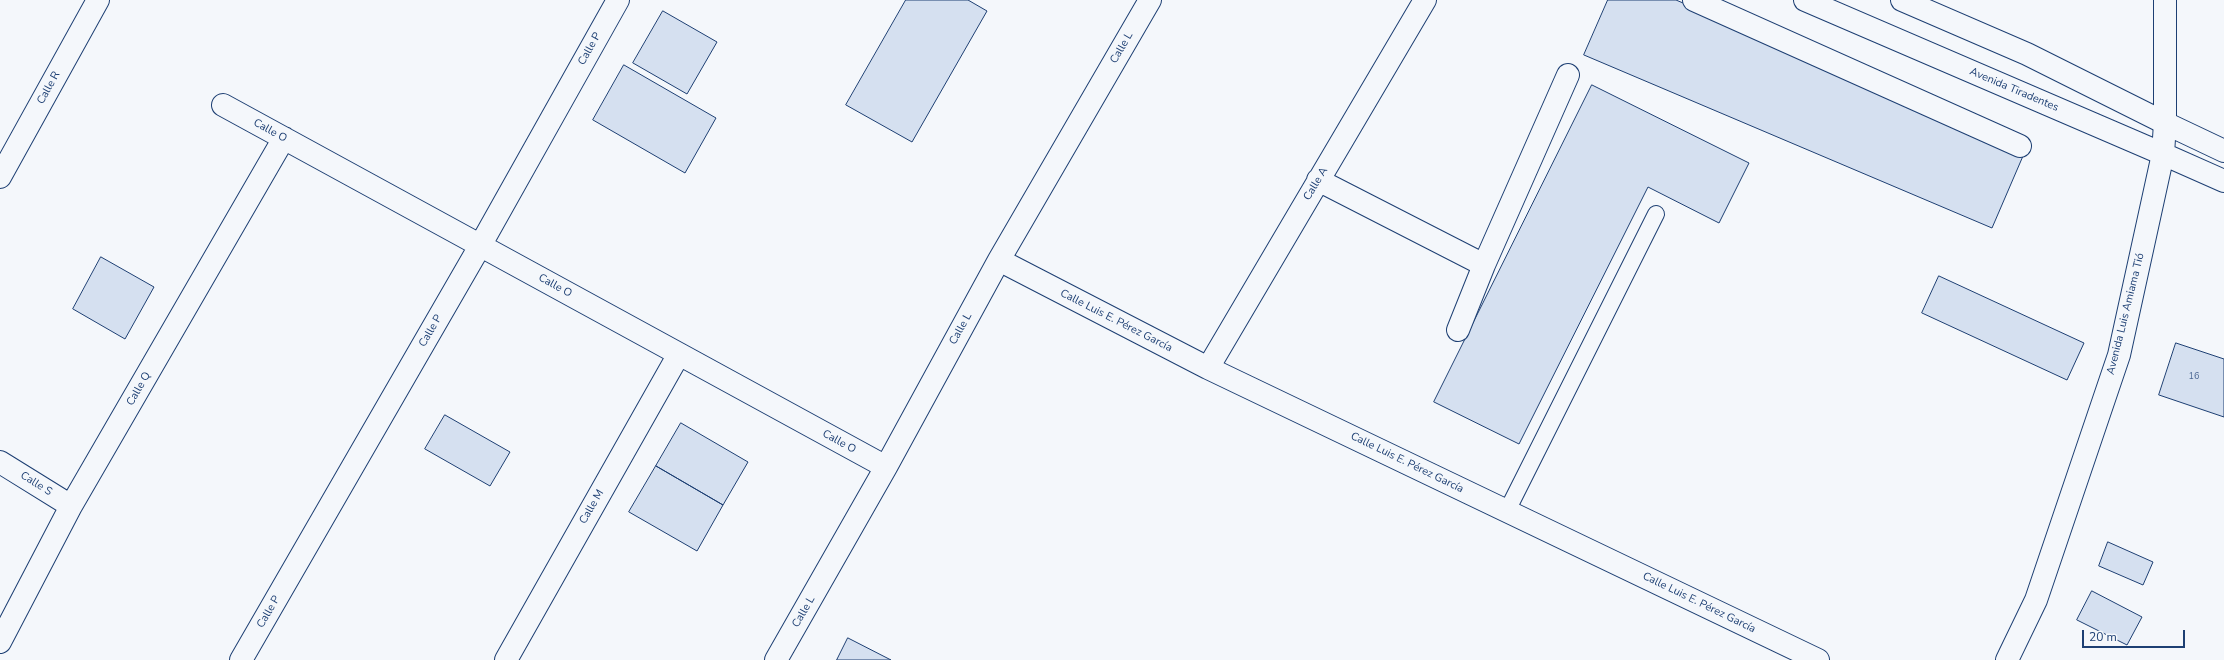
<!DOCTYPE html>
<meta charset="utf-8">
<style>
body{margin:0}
#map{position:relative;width:2224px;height:660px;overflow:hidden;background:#f4f7fb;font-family:"Nunito Sans",sans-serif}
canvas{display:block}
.scale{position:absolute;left:2082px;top:630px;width:103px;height:18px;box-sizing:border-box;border:2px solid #1d3f73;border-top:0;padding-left:5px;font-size:12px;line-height:14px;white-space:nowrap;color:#1d3f73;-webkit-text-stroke:3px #f4f7fb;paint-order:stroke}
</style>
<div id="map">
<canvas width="2224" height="660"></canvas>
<div class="scale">20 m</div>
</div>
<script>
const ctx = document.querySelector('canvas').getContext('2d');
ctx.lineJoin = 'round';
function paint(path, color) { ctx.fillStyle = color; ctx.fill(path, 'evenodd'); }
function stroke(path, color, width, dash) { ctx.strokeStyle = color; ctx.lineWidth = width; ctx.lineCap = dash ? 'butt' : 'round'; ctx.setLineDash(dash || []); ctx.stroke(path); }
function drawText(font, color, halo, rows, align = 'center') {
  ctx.font = font + ' "Nunito Sans",sans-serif'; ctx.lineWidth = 3; ctx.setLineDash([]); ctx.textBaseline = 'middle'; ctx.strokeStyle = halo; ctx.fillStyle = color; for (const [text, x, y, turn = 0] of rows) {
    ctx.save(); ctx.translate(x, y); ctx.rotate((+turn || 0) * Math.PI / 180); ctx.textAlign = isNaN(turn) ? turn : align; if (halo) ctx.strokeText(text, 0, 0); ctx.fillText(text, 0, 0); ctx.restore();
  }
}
const building = new Path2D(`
 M906 0H968L987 11 912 142 846 105Z
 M1608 0H1676L2026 149 1992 228 1584 55Z
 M663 11 717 42 687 94 633 63Z
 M624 65 716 118 685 173 593 120Z
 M1592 85 1749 163 1719 223 1648 187 1519 444 1434 402Z
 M101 257 154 287 125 339 73 309Z
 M1939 276 2084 343 2067 380 1922 313Z
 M2176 343 2224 359V417L2159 395Z
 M445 415 510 452 490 486 425 449Z
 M681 423 748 462 723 505 656 466Z
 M656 466 723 505 697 551 629 512Z
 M2108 542 2153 562 2143 585 2099 566Z
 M2092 591 2142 617 2127 645 2077 620Z
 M848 638 891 660H837Z`);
paint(building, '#d5e0f0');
stroke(building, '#1d3f73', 1);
const service = new Path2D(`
 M1507 511 1656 214`);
const minor = new Path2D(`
 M1694 0 2020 146
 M223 105 886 467
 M0 177 98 0
 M1318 180 1484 265
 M999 260 1208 368 1818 660
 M1458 330 1484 265 1568 75
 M1208 368 1425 0
 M0 462 71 506
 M0 642 71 506 284 138
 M241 660 480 246 618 0
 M506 660 679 354
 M776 660 886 467 999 260 1150 0`);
const tertiary = new Path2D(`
 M1805 0 2163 154
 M1902 0 2027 54 2165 123`);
const secondary = new Path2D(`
 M2165 123 2224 151
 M2163 154 2224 181
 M2007 660 2036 600 2119 355 2163 154 2165 123V0`);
stroke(service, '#1d3f73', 18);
stroke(minor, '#1d3f73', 24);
stroke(tertiary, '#1d3f73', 24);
stroke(secondary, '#1d3f73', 24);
stroke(service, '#f4f7fb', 16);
stroke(minor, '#f4f7fb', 22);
stroke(tertiary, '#f4f7fb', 22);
stroke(secondary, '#f4f7fb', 22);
drawText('9px', '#4b6792', null, [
 ["16",2194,377]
]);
drawText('11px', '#1d3f73', '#f4f7fb', [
 ["Calle L",1122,48,-60],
 ["Calle P",590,49,-61],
 ["Calle R",49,88,-61],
 ["Avenida Tiradentes",2014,90,23],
 ["Calle O",270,131,29],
 ["Calle A",1316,184,-59],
 ["Calle O",555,286,29],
 ["Avenida Luis Amiama Tió",2126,314,-76],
 ["Calle Luis E. Pérez García",1116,321,27],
 ["Calle L",961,329,-61],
 ["Calle P",431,331,-60],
 ["Calle Q",139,389,-60],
 ["Calle O",839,442,29],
 ["Calle Luis E. Pérez García",1407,463,26],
 ["Calle S",36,484,32],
 ["Calle M",592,507,-60],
 ["Calle Luis E. Pérez García",1699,603,26],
 ["Calle P",269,612,-60],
 ["Calle L",804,612,-60]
]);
</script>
